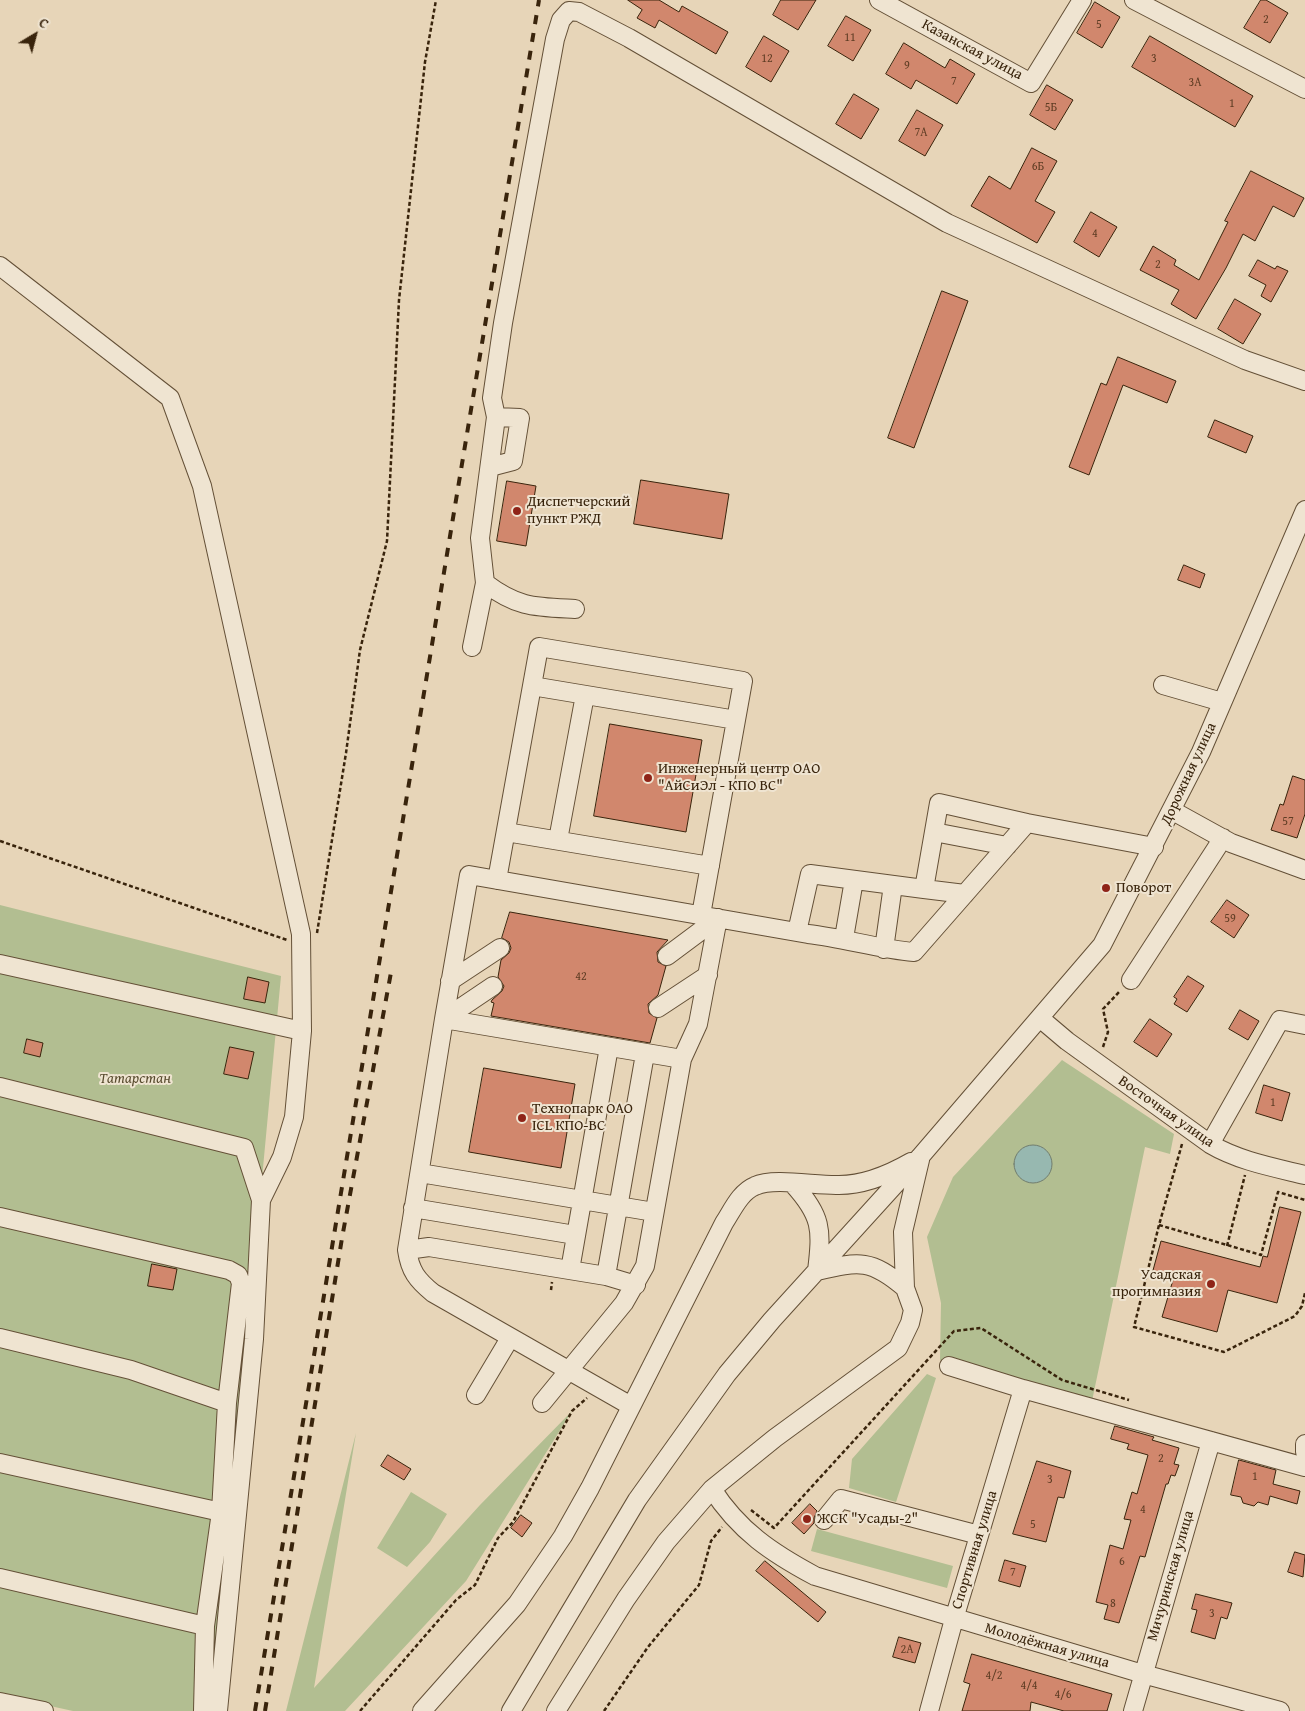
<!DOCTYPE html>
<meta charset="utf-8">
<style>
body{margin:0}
#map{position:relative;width:1305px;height:1711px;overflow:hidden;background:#e7d5b8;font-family:"Gentium Book Plus",serif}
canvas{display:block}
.north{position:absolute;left:10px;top:10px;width:50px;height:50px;-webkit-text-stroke:4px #efe4d1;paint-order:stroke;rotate:37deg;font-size:14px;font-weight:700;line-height:20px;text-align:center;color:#39240c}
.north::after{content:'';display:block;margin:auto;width:18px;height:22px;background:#39240c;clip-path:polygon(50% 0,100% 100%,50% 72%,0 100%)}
</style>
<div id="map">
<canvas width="1305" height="1711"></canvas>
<div class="north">С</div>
</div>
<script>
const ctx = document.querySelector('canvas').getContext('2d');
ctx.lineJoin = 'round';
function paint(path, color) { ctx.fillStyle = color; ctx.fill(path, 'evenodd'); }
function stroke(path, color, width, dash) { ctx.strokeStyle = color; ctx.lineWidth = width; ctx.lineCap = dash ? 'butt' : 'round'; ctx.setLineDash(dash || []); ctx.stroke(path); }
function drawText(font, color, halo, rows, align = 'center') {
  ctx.font = font + ' "Gentium Book Plus",serif'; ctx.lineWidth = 4; ctx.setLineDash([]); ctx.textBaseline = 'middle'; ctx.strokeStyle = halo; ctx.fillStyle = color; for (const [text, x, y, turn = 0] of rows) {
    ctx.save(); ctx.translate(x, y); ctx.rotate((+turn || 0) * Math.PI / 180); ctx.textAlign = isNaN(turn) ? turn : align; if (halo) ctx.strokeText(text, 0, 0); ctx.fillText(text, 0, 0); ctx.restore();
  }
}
paint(new Path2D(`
 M0 905 281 976 212 1711H73L0 1695Z
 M1062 1060 1174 1134 1170 1154 1145 1147 1092 1401 940 1360 941 1303 927 1237 953 1177Z
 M927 1374 936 1378 896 1502 849 1488 852 1459Z
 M572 1411 466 1581 345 1711H286L356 1433 314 1688 480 1505Z
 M411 1492 447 1514 430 1542 407 1567 377 1548Z
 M817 1529 953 1566 947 1588 811 1551Z`), '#b2be91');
const water = new Path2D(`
 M1014 1164a19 19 0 1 1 38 0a19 19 0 1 1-38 0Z`);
paint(water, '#97b8b0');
stroke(water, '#717d6e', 1);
const building = new Path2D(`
 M628 0H659L679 12 682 6 728 32 716 54 659 20 655 28 637 18 642 10Z
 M781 0H816L798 30 773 15Z
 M1261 0H1266L1288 13 1270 43 1244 28Z
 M1095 2 1120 17 1102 48 1077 33Z
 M846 16 871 30 853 61 828 46Z
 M764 36 789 51 771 82 746 67Z
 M1150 36 1253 96 1235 127 1132 67Z
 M904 43 945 68 950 59 975 74 957 104 916 80 911 89 886 74Z
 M1047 85 1073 100 1055 130 1030 115Z
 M854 94 879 109 861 139 836 124Z
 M917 110 943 125 925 156 899 141Z
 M1032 148 1057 161 1035 201 1055 212 1037 243 971 206 989 176 1010 189Z
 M1251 171 1304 198 1294 217 1273 206 1255 241 1243 234 1226 268 1196 319 1171 304 1179 290 1140 270 1153 246 1176 260 1174 265 1199 280 1228 222 1225 221Z
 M1091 212 1117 227 1099 257 1074 242Z
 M1258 260 1275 269 1277 266 1288 271 1271 302 1261 296 1266 285 1249 276Z
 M942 291 968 301 914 448 888 438Z
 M1235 299 1261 314 1243 344 1218 329Z
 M1118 357 1176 381 1167 403 1123 385 1089 475 1069 467 1101 383 1106 385Z
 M1215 420 1253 436 1246 453 1208 437Z
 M641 480 729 494 722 539 634 524Z
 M507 481 536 486 526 546 497 541Z
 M1184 565 1205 574 1200 588 1178 580Z
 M610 724 702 740 686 832 594 816Z
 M1293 776 1305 780V814L1297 838 1271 830 1280 804 1283 805Z
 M1227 900 1249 915 1234 938 1211 922Z
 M510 912 668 940 657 952 658 962 666 966 658 995 648 1004 649 1013 657 1018 650 1043 491 1016 494 1003 491 1002 492 1000 502 991 504 986 498 977 501 960 509 953 511 948 509 942 502 938Z
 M1188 976 1204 986 1187 1012 1174 1004 1177 999 1174 997Z
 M248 977 269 982 265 1003 244 999Z
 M1240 1010 1259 1021 1248 1040 1229 1029Z
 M1150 1019 1172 1034 1157 1057 1134 1042Z
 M27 1039 43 1043 40 1057 24 1053Z
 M230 1047 254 1052 248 1079 224 1074Z
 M484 1068 575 1084 561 1168 469 1152Z
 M1264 1085 1290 1093 1282 1121 1256 1113Z
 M1280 1207 1301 1212 1277 1303 1228 1290 1217 1332 1162 1317 1173 1280 1152 1274 1161 1241 1260 1267 1263 1256 1267 1257Z
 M152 1264 177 1269 173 1290 148 1286Z
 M1115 1426 1154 1437 1152 1440 1179 1448 1174 1464 1179 1465 1175 1476 1171 1475 1168 1484H1166L1145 1557 1140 1556 1119 1623 1104 1619 1108 1605 1096 1602 1110 1545 1123 1549 1131 1520 1124 1519 1132 1492 1137 1494 1148 1455 1127 1449 1129 1444 1111 1439Z
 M388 1455 411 1469 404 1480 381 1466Z
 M1239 1460 1276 1470 1273 1484 1300 1491 1297 1504 1270 1496 1268 1505 1258 1502 1254 1506 1243 1503 1241 1497 1231 1495Z
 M1037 1461 1071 1471 1064 1498 1058 1497 1046 1542 1013 1534Z
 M810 1504 817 1511 814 1518V1523L804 1534 792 1523Z
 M521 1515 532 1523 522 1537 511 1528Z
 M1295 1552 1305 1555 1303 1577 1288 1572Z
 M1005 1560 1026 1566 1020 1587 999 1581Z
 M765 1561 826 1612 818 1622 756 1571Z
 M1196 1594 1232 1603 1227 1619 1221 1617 1215 1639 1191 1632 1197 1610 1192 1609Z
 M899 1637 921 1643 915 1663 893 1657Z
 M972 1654 1112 1694 1107 1711H1064L1031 1702 1030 1711H962L970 1684 964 1682Z`);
paint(building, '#d1876d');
stroke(building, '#39240c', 1);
const minor = new Path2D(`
 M879 0 1031 83 1082 0
 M1134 0 1305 89
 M0 266 170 398 202 486 301 934 302 1031 294 1117 282 1157 261 1200
 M496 417 492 398 503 323 555 39 561 20 569 11 579 12 629 38 947 223 1245 360 1305 381
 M485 583C518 608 535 607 575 609
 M472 647 485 583 480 538 496 417 520 418 513 461 490 467
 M1163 685 1222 702
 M532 686 736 720
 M1173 811 1231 843 1305 870
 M506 832 710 866
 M934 832 1007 846
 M558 840 585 695
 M497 880 539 647 743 681 701 915
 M924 889 965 894
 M797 932 810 874 924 889 939 803 1027 823
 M844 938 854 880
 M884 949 893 885
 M667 956 718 918
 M0 964 302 1031
 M1131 980 1223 838
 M450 981 500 948
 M493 986 444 1019 407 1250C410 1271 417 1280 433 1293L631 1406
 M658 1008 708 975
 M1041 1019 1067 1041 1210 1144C1239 1161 1272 1167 1305 1175
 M682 1059 444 1019 469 875 808 934C844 938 878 949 914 952L1027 823 1154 847
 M0 1087 244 1148 261 1200 254 1339 218 1711
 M1210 1144 1280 1020 1305 1025
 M420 1173 654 1212
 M793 1184C822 1216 822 1229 817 1271
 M413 1208 575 1235
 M0 1217 229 1270 238 1275 241 1283 227 1403 221 1512 205 1626 203 1711
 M407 1250 429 1247 606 1276 636 1285
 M570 1270 609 1047
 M817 1271C860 1261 871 1259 905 1288
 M606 1276 645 1054
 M0 1338 131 1370 227 1403
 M949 1366 1023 1389 1305 1467
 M476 1395 510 1338
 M542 1403 624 1303 645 1266 682 1059 698 1024 718 918
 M1305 1444V1452
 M0 1463 221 1512
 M712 1489C739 1531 772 1553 815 1576L1143 1674 1280 1711
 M824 1520 841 1499 979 1535
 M0 1578 205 1626
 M0 1702 44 1711
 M422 1711 517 1604 563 1536 590 1488 724 1223C732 1211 740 1192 755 1186 774 1177 816 1186 839 1185 863 1185 890 1174 911 1162
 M511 1711 637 1500 727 1374 772 1320 920 1157 1102 945 1201 752 1305 510
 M556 1711 626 1599 666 1542 712 1489 775 1438 898 1348 910 1323 913 1310 905 1288 903 1232 920 1160
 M929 1711 954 1619 1023 1389
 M1133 1711 1211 1441`);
stroke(minor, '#645037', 20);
stroke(new Path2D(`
 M0 841 287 940
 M317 933 346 753 360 650 387 541 399 300 425 62 436 0
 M1103 1047 1108 1032 1103 1009 1120 991
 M1182 1144 1159 1225 1134 1327 1224 1352 1295 1316 1302 1306 1305 1293
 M1159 1225 1261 1255 1278 1192 1305 1200
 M1227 1246 1245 1175
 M551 1290 552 1282
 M751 1510 774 1528 954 1331 981 1328 1062 1380 1129 1400
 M360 1711 456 1600 475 1585 498 1538 513 1522 572 1411 587 1398
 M604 1711 648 1647 699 1585 711 1541 722 1527`), '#39240c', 2.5, [4, 2.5]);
stroke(minor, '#efe4d1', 18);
stroke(new Path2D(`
 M255 1711 539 0
 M265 1711 342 1238 392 967`), '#39240c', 4, [9, 9]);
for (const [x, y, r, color] of [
 [517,511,5,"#8f2418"],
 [648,778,5,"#8f2418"],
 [1106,888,5,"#8f2418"],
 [522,1118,5,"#8f2418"],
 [1211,1284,5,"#8f2418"],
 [807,1519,5,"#8f2418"]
]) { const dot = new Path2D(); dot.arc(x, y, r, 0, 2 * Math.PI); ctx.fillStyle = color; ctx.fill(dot); stroke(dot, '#efe4d1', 2); }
drawText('12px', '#5f3d24', null, [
 ["2",1266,20],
 ["5",1099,25],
 ["11",850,38],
 ["12",767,59],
 ["3",1154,59],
 ["9",907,66],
 ["7",954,82],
 ["3А",1195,83],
 ["1",1232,104],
 ["5Б",1051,108],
 ["7А",921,133],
 ["6Б",1038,167],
 ["4",1095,234],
 ["2",1158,265],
 ["57",1288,822],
 ["59",1230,919],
 ["42",581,977],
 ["1",1273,1103],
 ["2",1161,1459],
 ["1",1255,1477],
 ["3",1050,1480],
 ["4",1143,1510],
 ["5",1033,1525],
 ["6",1122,1562],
 ["7",1013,1573],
 ["8",1113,1604],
 ["3",1212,1614],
 ["2А",907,1650],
 ["4/2",994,1676],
 ["4/4",1029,1686],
 ["4/6",1063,1695]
]);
drawText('15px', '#39240c', '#efe4d1', [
 ["Казанская улица",972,50,28],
 ["Дорожная улица",1189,774,-65],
 ["Восточная улица",1166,1112,35],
 ["Спортивная улица",975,1550,-73],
 ["Мичуринская улица",1171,1576,-74],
 ["Молодёжная улица",1047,1646,16]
]);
drawText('15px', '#39240c', '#efe4d1', [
 ["Диспетчерский",527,502],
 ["пункт РЖД",527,519],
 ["Инженерный центр ОАО",658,769],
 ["\"АйСиЭл - КПО ВС\"",658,786],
 ["Поворот",1116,888],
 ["Технопарк OAO",532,1109],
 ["ICL КПО-ВС",532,1126],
 ["Усадская",1201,1275,"right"],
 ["прогимназия",1201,1292,"right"],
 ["ЖСК \"Усады-2\"",817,1519]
], 'left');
drawText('italic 15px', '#574a2d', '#efe4d1', [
 ["Татарстан",135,1079]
]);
</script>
